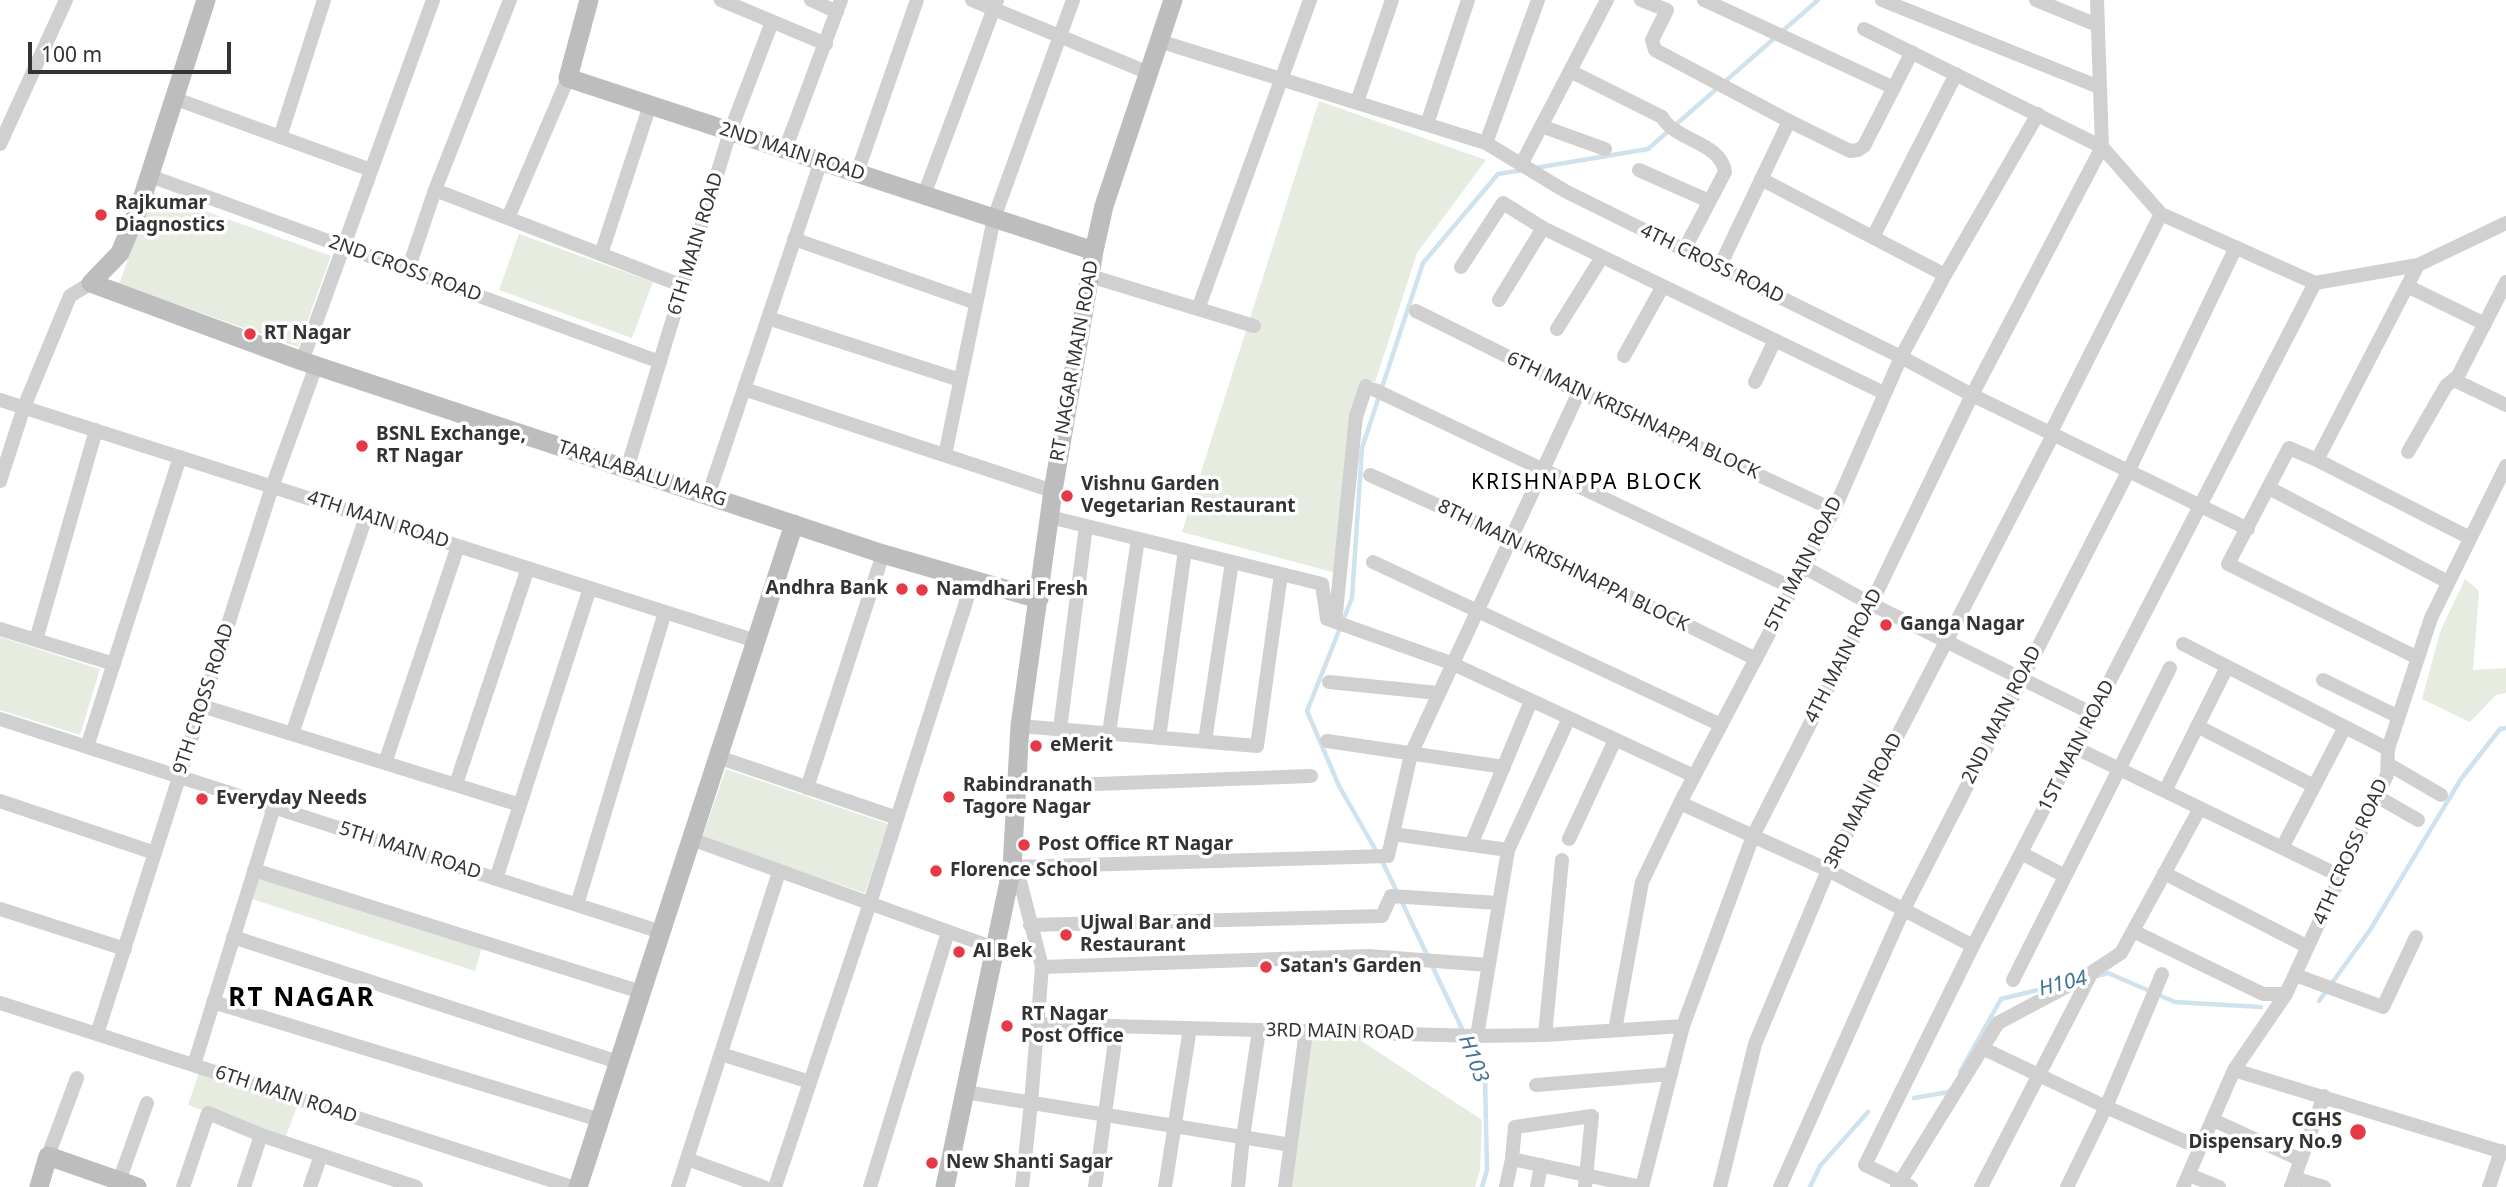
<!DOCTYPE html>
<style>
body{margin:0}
#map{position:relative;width:2506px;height:1187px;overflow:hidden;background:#fff;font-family:"Noto Sans",sans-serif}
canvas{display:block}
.scale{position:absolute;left:28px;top:42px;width:203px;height:32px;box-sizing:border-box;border:4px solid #333;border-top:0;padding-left:9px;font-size:21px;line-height:24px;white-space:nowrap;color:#333;-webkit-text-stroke:5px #fff;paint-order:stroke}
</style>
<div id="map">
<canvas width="2506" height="1187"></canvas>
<div class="scale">100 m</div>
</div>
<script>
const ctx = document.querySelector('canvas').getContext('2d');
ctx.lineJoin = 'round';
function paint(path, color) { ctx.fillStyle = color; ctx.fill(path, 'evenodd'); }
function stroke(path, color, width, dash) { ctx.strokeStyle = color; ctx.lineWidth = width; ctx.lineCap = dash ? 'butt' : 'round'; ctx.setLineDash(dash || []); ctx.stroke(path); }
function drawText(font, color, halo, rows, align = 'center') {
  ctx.font = font + ' "Noto Sans",sans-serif'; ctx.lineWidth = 7; ctx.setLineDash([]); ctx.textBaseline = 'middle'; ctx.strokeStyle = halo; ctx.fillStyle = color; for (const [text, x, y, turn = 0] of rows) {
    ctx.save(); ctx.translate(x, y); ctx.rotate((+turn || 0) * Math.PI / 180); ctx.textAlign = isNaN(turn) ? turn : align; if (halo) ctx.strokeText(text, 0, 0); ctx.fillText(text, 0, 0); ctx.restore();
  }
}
paint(new Path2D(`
 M1319 101 1486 160 1417 253 1355 444 1340 574 1182 532Z
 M152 192 331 256 298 347 119 284Z
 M519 234 653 282 632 338 499 290Z
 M2465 579 2479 591 2473 670 2506 668V693L2496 695 2470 722 2422 699 2440 632Z
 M0 637 100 669 80 735 0 710Z
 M726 769 888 824 865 893 702 838Z
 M256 875 482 948 475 971 249 898Z
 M1308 1035 1357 1038 1482 1120 1480 1170 1475 1187H1285Z
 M201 1067 300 1099 284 1141 188 1105Z`), '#e6ecdf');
stroke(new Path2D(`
 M1535 168 1648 149 1818 0
 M1397 892 1382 861 1339 786 1307 711 1352 598 1362 448 1423 263 1498 174 1523 170
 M1401 900 1463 1031
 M2097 976 2108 973 2175 1002 2261 1007
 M2319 1001 2370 930 2461 779 2500 729 2506 728
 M1467 1039 1485 1079 1487 1170 1482 1187
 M1960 1072 2001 999 2054 986
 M1914 1098 1949 1092 1951 1089
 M1810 1187 1820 1166 1868 1112`), '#cfe2ee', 4.5);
stroke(new Path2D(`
 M721 0 826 44
 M811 0 837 12
 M972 0 1149 73
 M1641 0 1667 10 1652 40 1655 50 1789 121 1850 151 1858 150 1864 146 1912 52
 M1704 0 1894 88
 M1882 0 2099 87
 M2036 0 2097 25
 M2097 0 2102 147
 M1864 29 2102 147 2161 214 2315 283 2418 265 2506 223
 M1159 41 1486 143 1565 191 1901 357 1972 395 2248 529
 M1570 71 1662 117C1675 141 1721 142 1725 172L1684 250
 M176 99 371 170
 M1357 102 1392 0
 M1427 124 1468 0
 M1541 126 1605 149
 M280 137 324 0
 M1486 143 1538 0
 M0 144 66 0
 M785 150 841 0
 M1521 165 1607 0
 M1639 170 1709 201
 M857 173 917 0
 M150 176 660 362
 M1761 179 1945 275
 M435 190 683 286
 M924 195 997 0
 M508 218 568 78
 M1873 237 1956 74
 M794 239 976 303
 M601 254 650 105
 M1461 267 1503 203 1543 228 1884 393
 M1719 268 1789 121
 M408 270 435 190 510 0
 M1090 276 1254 326
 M2407 286 2485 324
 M1499 300 1543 228
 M1198 309 1310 0
 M1416 311 1579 392 1834 510
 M768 318 960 380
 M1557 329 1602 257
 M1624 356 1663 286
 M302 361 433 0
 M2454 380 2506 405
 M1755 382 1775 340
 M744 389 1053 491
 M1375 390 1793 588
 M0 400 756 641
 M2051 432 2161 214
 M2408 452 2446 386 2458 376 2506 282
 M945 455 994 218 1073 0
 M2317 460 2418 265
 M627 469 730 132 772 22
 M1370 475 1510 538 1756 659
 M0 481 24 407 70 296 91 283
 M2269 488 2448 582
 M708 496 821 161
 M1050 517 1322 584 1327 619 1451 663 1694 776
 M1373 562 1721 725
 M1804 567 1871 604 2093 714
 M1335 622 1356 416 1366 386
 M0 629 114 664
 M36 640 96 430
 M2183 644 2388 749
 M2418 658 2228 564 2289 448 2317 460 2470 538
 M2323 680 2397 716
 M1329 682 1438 693
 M202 706 520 805
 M0 719 661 932
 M1020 726 1257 746 1281 574
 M2197 726 2314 786
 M1060 729 1086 526
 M1109 733 1138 539
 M292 734 366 517
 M1159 738 1185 550
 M1205 741 1232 562
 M1327 741 1504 767
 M87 747 180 457
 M2076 748 2340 876
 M718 757 897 818
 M385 763 458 546
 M2388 764 2441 795
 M456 784 528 568
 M1016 787 1311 776
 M807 788 883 554
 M2165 791 2227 667
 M2378 797 2418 820
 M0 801 155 853
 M1680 803 1828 870 1973 946
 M1393 834 1508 850
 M691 839 994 948
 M1569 839 1615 740
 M1471 845 1531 701
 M2282 848 2345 727
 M2021 853 2065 876
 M254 870 641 992
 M2164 873 2308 947
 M496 879 590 588
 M577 905 665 612
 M0 909 125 949
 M1030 925 1382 916 1391 896 1498 903
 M2133 931 2263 994H2286
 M233 937 618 1062
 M1042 967 1368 956 1489 965
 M2295 975 2383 1007 2416 937
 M2013 980 2170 668
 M213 1002 600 1120
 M0 1003 572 1187
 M1038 1024 1477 1036 1545 1035 1683 1026
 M1615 1030 1642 882 1680 803 1834 510 1901 357 1945 275 2038 114
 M97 1034 272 487 316 366
 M1545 1035 1562 860
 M1477 1036 1508 850 1569 718
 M1982 1048 2106 1107 2162 974
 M721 1054 810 1082
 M194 1065 274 807
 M2234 1070 2506 1153
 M1536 1085 1671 1074
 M965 1092 1291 1145
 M2213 1120 2301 1160
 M48 1156 77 1078
 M687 1159 764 1187
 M1512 1159 1515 1127 1592 1116 1585 1187
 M2189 1175 2219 1187
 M2294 1178 2324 1187
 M117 1187 147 1103
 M183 1187 208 1113 261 1135 416 1187
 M244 1187 261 1135
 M310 1187 321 1155
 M678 1187 779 872
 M775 1187 870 903 973 580
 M870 1187 948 932
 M1022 1187 1031 1103 1042 967 1019 877 1012 867 1388 856 1411 754 1579 392
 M1095 1187 1117 1026
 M1165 1187 1190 1028
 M1238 1187 1243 1137 1259 1030
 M1285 1187 1306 1031
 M1506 1187 1512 1159 1641 1187
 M1537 1187 1541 1165
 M1642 1187 1683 1026 1753 836 1871 604 1972 395 2102 147
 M1720 1187 1755 1044 1828 870 2054 433
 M1780 1187 1903 911 2129 470 2236 247
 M1897 1187 1998 1023 2092 973
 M1911 1187 1865 1165 1973 946 2315 283
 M1981 1187 2092 972 2121 953 2200 808
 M2067 1187 2106 1107 2200 1148
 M2183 1187 2234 1070 2286 994 2387 775 2388 749 2431 618 2506 466
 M2291 1187 2324 1096
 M2489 1187 2501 1151`), '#d0d0d0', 14);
stroke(new Path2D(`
 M206 0 140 205 120 253 91 283 302 361 883 554 1039 599
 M589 0 568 78 1094 251
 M39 1187 48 1156 137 1187
 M578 1187 794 524
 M945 1187 1012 867 1020 726 1053 491 1094 251 1104 206 1173 0`), '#bdbdbd', 19);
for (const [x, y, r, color] of [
 [101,215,7,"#e63946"],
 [250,334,7,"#e63946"],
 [362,446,7,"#e63946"],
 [1067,496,7,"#e63946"],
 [902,589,7,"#e63946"],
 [922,590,7,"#e63946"],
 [1886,625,7,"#e63946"],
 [1036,746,7,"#e63946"],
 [949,797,7,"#e63946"],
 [202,799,7,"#e63946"],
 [1024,845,7,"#e63946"],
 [936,871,7,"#e63946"],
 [1066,935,7,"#e63946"],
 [959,952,7,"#e63946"],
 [1266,967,7,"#e63946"],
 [1007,1026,7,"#e63946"],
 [2358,1132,9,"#e63946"],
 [932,1163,7,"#e63946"]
]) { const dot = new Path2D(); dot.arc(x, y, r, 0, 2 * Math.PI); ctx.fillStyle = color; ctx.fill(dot); stroke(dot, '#fff', 2.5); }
drawText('19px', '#333', '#fff', [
 ["2ND MAIN ROAD",792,152,18],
 ["6TH MAIN ROAD",696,244,-73],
 ["4TH CROSS ROAD",1712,264,26],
 ["2ND CROSS ROAD",405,269,20],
 ["RT NAGAR MAIN ROAD",1075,361,-80],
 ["6TH MAIN KRISHNAPPA BLOCK",1633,416,25],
 ["TARALABALU MARG",642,474,18],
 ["4TH MAIN ROAD",378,520,18],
 ["5TH MAIN ROAD",1804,564,-63],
 ["8TH MAIN KRISHNAPPA BLOCK",1563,566,26],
 ["4TH MAIN ROAD",1844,656,-63],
 ["9TH CROSS ROAD",204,699,-72],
 ["2ND MAIN ROAD",2002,715,-63],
 ["1ST MAIN ROAD",2077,746,-63],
 ["3RD MAIN ROAD",1864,801,-63],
 ["5TH MAIN ROAD",410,851,18],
 ["4TH CROSS ROAD",2351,852,-66],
 ["3RD MAIN ROAD",1340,1032,1],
 ["6TH MAIN ROAD",286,1095,18]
]);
drawText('bold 19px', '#333', '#fff', [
 ["Rajkumar",115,204],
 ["Diagnostics",115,226],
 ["RT Nagar",264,334],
 ["BSNL Exchange,",376,435],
 ["RT Nagar",376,457],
 ["Vishnu Garden",1081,485],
 ["Vegetarian Restaurant",1081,507],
 ["Andhra Bank",888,589,"right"],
 ["Namdhari Fresh",936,590],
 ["Ganga Nagar",1900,625],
 ["eMerit",1050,746],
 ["Rabindranath",963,786],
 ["Tagore Nagar",963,808],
 ["Everyday Needs",216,799],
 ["Post Office RT Nagar",1038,845],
 ["Florence School",950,871],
 ["Ujwal Bar and",1080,924],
 ["Restaurant",1080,946],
 ["Al Bek",973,952],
 ["Satan's Garden",1280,967],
 ["RT Nagar",1021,1015],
 ["Post Office",1021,1037],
 ["CGHS",2342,1121,"right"],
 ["Dispensary No.9",2342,1143,"right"],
 ["New Shanti Sagar",946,1163]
], 'left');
ctx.letterSpacing = '2px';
drawText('21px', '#000', '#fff', [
 ["KRISHNAPPA BLOCK",1587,483]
]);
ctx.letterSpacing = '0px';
drawText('italic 21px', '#3f7597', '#fff', [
 ["H104",2063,984,-14],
 ["H103",1473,1059,69]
]);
ctx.letterSpacing = '2px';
drawText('bold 26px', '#000', '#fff', [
 ["RT NAGAR",302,999]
]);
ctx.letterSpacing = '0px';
</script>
